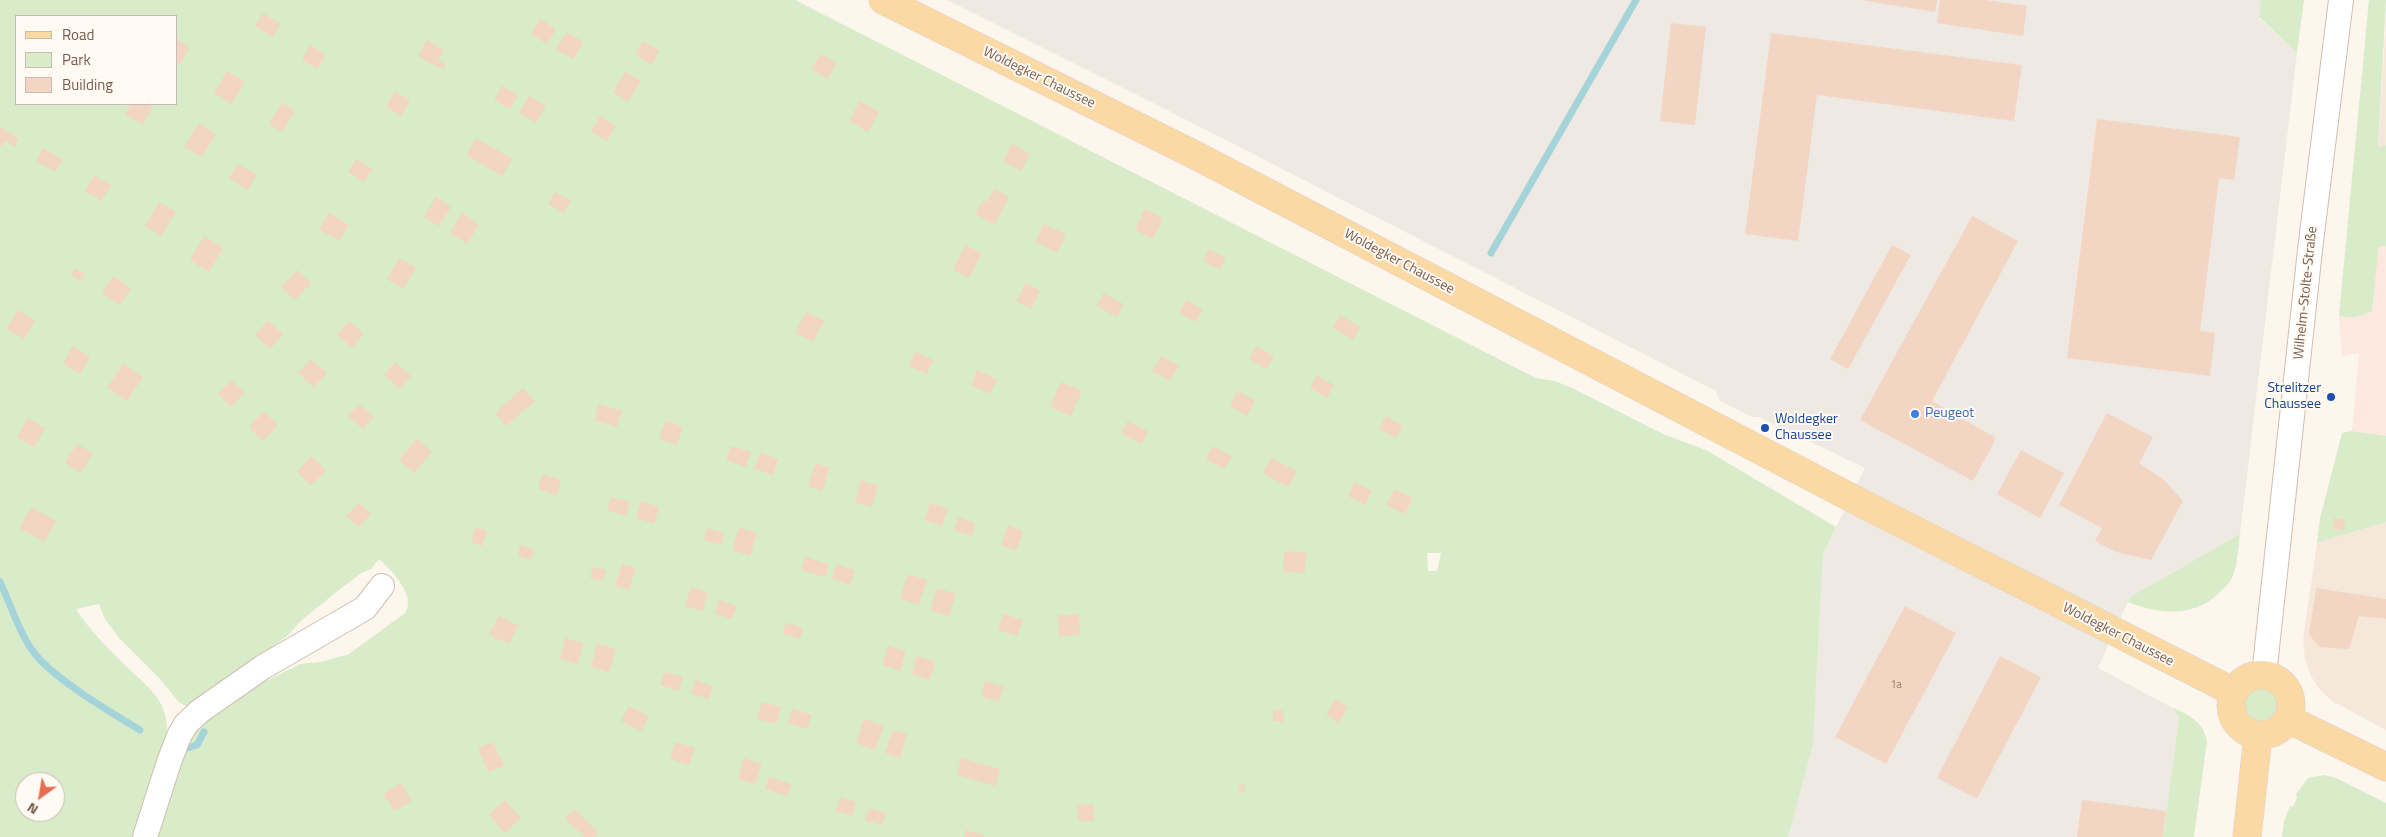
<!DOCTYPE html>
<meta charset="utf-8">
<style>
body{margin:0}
#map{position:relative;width:2386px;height:837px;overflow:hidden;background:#fdf6ec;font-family:"Titillium Web",sans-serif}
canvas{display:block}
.legend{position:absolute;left:15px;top:15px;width:162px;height:90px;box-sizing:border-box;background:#fffaf3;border:1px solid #cabbb1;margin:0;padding:6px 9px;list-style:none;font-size:15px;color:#7a5c4d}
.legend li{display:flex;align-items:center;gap:10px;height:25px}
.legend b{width:25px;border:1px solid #cabbb1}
.north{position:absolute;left:15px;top:772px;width:50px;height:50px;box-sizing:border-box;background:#fffaf3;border:1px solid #cabbb1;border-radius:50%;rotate:212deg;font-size:14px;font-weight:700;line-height:20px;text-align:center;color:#7a5c4d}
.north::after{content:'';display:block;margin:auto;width:18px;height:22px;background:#e76f51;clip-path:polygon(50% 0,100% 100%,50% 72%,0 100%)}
</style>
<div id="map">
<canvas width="2386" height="837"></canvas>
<ul class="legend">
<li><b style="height:6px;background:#fbd9a5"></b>Road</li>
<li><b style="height:14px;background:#d8ecc9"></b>Park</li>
<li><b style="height:14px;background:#f3d5c3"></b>Building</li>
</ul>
<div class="north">N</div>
</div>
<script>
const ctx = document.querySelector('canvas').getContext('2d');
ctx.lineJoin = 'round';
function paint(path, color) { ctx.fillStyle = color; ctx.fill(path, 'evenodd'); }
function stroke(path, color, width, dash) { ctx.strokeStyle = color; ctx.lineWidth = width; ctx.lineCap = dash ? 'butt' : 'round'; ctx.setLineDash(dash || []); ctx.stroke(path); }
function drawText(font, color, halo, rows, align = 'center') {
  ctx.font = font + ' "Titillium Web",sans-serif'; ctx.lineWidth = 4; ctx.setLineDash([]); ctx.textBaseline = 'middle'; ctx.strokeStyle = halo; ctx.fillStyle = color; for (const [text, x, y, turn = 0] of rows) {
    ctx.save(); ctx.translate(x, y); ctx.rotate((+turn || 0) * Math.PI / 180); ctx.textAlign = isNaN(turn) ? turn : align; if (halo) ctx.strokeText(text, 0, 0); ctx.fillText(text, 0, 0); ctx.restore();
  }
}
paint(new Path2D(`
 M2386 21V145L2378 148Z
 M2386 522V730L2332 701 2320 690 2311 676 2305 660 2303 639 2317 543Z`), '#f5e8da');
paint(new Path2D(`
 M2379 246H2386V436L2352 431 2359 354H2349L2342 357 2339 315 2344 317H2353L2372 311Z`), '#fde8e0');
paint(new Path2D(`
 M947 0H2261L2259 18 2297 53 2240 534 2130 597 2098 668 2173 708 2179 718 2163 837H1788L1813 746 1823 554 1865 468 1759 417H1752L1720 401 1716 391 1171 112Z`), '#efe9e4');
paint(new Path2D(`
 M0 0H795L1536 378 1555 381 1572 388 1663 434 1706 450 1836 527 1823 554 1813 746 1788 837H153L186 743 204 722 252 688 300 664 321 662 349 654 405 613C417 596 391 570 379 559L371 569 363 572 340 589 302 620 286 637 193 706 187 707 179 702 160 679 120 639 105 619 99 604 76 609C90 631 111 651 130 670 141 680 154 691 161 704 168 718 168 731 165 746L137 837H0ZM16 16H176V104H16ZM1427 553H1441L1437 571H1428ZM25 782H55V812H25Z
 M2261 0H2304L2297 53 2259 17Z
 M2369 0H2386L2378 147 2386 145V246H2379L2372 311C2362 316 2349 320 2339 315Z
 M2352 431 2386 436V522L2317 543 2320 518 2342 433Z
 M2240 534C2238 548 2238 567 2231 580 2228 585 2222 590 2218 594 2193 618 2157 614 2128 602L2130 597Z
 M2242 706a19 19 0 1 1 38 0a19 19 0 1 1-38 0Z
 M2173 708C2190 715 2203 722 2207 741L2194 837H2163L2179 718Z
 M2324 775 2336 778 2386 803V837H2282L2284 821 2290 806 2293 807 2297 798 2296 794 2308 778Z`), '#d8ecc9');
stroke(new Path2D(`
 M1491 253 1636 0
 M0 582C10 603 20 635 35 654 56 680 110 712 140 730
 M188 748 197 745 204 732`), '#a5d3da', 7);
paint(new Path2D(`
 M1861 0H1937L1935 12Z
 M1940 0H1986L2027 6 2023 36 1937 23Z
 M263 13 281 24 273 37 255 26Z
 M540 19 556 29 547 44 531 34Z
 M1671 23 1706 27 1695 125 1660 121Z
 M567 32 583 42 573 59 556 49Z
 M1771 33 2022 65 2014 121 1817 95 1798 241 1745 234Z
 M176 39 190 47 180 64 176 62Z
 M427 40 444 50 438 60 446 65 443 70 418 56Z
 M643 41 660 51 651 65 635 54Z
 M310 45 326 55 317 69 302 60Z
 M821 54 837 63 827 79 811 69Z
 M227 71 245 82 232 104 214 93Z
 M625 72 641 81 628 102 613 92Z
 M502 86 518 95 510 109 494 100Z
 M395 91 410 100 401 116 386 107Z
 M529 96 546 106 536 123 519 113Z
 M860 101 879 112 868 132 849 121Z
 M282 103 295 111 282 132 269 124Z
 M131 104H148L153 107 142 125 125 114Z
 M600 116 616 126 607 141 591 131Z
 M2097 119 2240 137 2234 180 2219 178 2200 331 2215 333 2210 376 2067 358Z
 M199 123 216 134 202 157 184 147Z
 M0 127 19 139 14 147 5 141 0 147Z
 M476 138 512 159 502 176 466 155Z
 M1012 144 1030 154 1021 171 1003 161Z
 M43 148 63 160 55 172 36 161Z
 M356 159 373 169 364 182 348 172Z
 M238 164 257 175 248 190 229 178Z
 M94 175 111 185 101 201 85 191Z
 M994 189 1009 197 995 225 975 214 983 200 987 202Z
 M555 192 571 201 564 213 548 204Z
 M436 197 451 207 439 226 424 217Z
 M159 202 176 212 161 236 145 226Z
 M1145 209 1163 218 1153 239 1135 230Z
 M329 213 349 225 339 241 319 229Z
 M462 213 479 224 467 244 450 233Z
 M1972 216 2018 241 1932 401 1996 438 1973 481 1860 420Z
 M1044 224 1066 234 1057 253 1035 242Z
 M204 236 223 248 209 272 190 260Z
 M965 245 982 253 969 278 953 270Z
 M1892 245 1911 255 1848 369 1830 359Z
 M1209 249 1226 258 1219 270 1203 261Z
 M399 258 416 268 403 289 387 279Z
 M75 268 85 274 81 281 71 275Z
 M297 270 311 283 295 300 281 287Z
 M113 276 131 288 120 305 102 294Z
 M1026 283 1040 291 1031 309 1016 301Z
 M1103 293 1124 304 1117 317 1097 306Z
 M1186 300 1203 309 1196 322 1179 313Z
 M18 310 35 320 24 339 6 329Z
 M806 312 824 321 813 342 795 333Z
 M1340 315 1360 327 1353 340 1333 328Z
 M268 321 283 334 270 349 255 335Z
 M349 321 364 334 352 348 337 335Z
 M73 346 90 357 80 374 63 363Z
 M1256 346 1274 356 1266 369 1249 359Z
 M915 352 933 360 927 374 909 366Z
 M1161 356 1179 366 1170 381 1152 371Z
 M311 359 327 373 314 387 298 373Z
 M395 362 411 376 400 389 384 375Z
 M123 363 143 377 127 401 107 388Z
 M977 370 997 379 990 394 971 385Z
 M1317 375 1334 385 1327 398 1310 388Z
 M231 380 245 392 232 407 218 394Z
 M1061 382 1082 391 1071 416 1050 407Z
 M523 388 535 401 506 426 495 413Z
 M1237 391 1255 400 1247 416 1230 406Z
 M359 404 374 417 363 429 348 416Z
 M599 404 622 411 617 427 594 420Z
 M264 411 278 425 263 441 249 427Z
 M2107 413 2153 437 2139 463 2164 480 2183 501 2151 560 2116 552 2095 541 2102 528 2059 505Z
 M1386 416 1403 426 1396 438 1379 429Z
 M28 418 45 428 34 447 17 437Z
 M666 421 683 427 677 445 659 439Z
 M1127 421 1148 431 1142 444 1121 434Z
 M417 439 432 452 414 473 399 460Z
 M77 444 93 453 81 473 65 463Z
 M731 446 751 452 746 467 726 460Z
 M1213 446 1232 456 1224 469 1206 459Z
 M2021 450 2064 473 2040 518 1997 494Z
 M760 453 779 459 773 475 754 469Z
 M311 456 326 470 311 486 297 472Z
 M1271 458 1297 471 1288 487 1263 473Z
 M816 463 830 468 822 491 808 486Z
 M542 474 561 480 557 496 538 489Z
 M861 480 878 486 872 507 855 502Z
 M1354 482 1372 491 1365 505 1348 496Z
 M1394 489 1413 498 1405 514 1386 505Z
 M611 497 630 502 626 516 607 510Z
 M641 501 659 507 654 524 636 518Z
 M359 503 371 514 358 527 346 516Z
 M930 503 948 509 942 526 924 520Z
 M32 507 56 521 44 542 19 528Z
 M958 517 975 523 972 536 954 530Z
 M2334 518 2345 519 2344 530 2333 529Z
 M1008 525 1023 531 1016 551 1001 545Z
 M476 527 487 531 482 546 471 542Z
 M739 527 757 533 750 556 732 550Z
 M707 528 724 533 721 545 704 540Z
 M520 545 534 549 531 560 518 556Z
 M1284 551 1306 552 1305 573 1283 572Z
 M805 557 829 564 825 577 801 570Z
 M622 564 636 568 629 590 615 586Z
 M836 564 855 570 850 585 832 579Z
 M593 567 606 570 602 581 590 578Z
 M908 574 927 580 919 605 900 599Z
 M691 587 708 592 703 611 685 606Z
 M937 588 956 594 949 616 930 610Z
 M2316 588 2386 599V619L2359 616 2349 649 2319 647 2309 634Z
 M719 600 737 606 732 619 715 614Z
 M1905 606 1956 633 1886 764 1835 737Z
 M1003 614 1023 620 1017 636 998 630Z
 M1079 614 1080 635 1059 637 1058 615Z
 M499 616 518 625 509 644 489 635Z
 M786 622 803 628 800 639 783 634Z
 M565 638 583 643 578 664 560 659Z
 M597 644 616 649 609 672 591 667Z
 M888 646 906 651 900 671 882 665Z
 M917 656 935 661 930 680 912 674Z
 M2000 656 2041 677 1977 799 1937 778Z
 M665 672 683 677 679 691 660 685Z
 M695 680 713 686 709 699 691 694Z
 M985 681 1004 687 999 702 981 696Z
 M1336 699 1348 707 1339 723 1326 715Z
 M762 702 781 707 776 724 757 719Z
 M629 706 649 716 641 731 621 721Z
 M792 709 812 715 807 729 788 723Z
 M1274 710 1284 711 1283 722 1273 721Z
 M864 719 884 726 875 750 856 743Z
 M893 730 907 734 900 758 885 753Z
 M493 742 504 766 488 772 478 748Z
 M675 742 695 748 689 765 670 759Z
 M744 758 762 764 755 784 738 779Z
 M961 758 1000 769 995 786 957 775Z
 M769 777 791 784 787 796 765 789Z
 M401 783 412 801 394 811 383 794Z
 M1244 784 1245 792 1239 793 1238 785Z
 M840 797 856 802 852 816 836 811Z
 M505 800 521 818 505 833 489 815Z
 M2082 800 2166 811 2163 837H2077Z
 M1093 804 1094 821H1078L1077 805Z
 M869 808 886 813 882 825 865 820Z
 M574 809 598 832 594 837H585L565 819Z
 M966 830 984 835 983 837H964Z`), '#f3d5c3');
const minor = new Path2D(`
 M2264 675 2310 250 2341 0
 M145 837 169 762 179 736 186 724 200 711 263 667 365 608 382 586`);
const major = new Path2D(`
 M883 0 1195 155 1867 506 2234 692
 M2231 705a30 30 0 1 1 60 0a30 30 0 1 1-60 0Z
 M2288 719 2386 767
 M2247 837 2258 735`);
stroke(minor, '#d1beb0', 26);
stroke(major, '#dad1cd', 29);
stroke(minor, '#fff', 24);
stroke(major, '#fbd9a5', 28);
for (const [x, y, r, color] of [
 [2331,397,5,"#1a4fb4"],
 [1915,414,5,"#3f7fe0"],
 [1765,428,5,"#1a4fb4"]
]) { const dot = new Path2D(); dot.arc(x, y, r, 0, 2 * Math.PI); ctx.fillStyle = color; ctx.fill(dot); stroke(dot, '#fffaf3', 2); }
drawText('11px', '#987a6a', null, [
 ["1a",1896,685]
]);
drawText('14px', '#7a5c4d', '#fffaf3', [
 ["Woldegker Chaussee",1039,78,26],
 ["Woldegker Chaussee",1399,262,28],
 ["Wilhelm-Stolte-Straße",2306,293,-84],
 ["Woldegker Chaussee",2118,635,27]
]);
drawText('14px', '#164399', '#fffaf3', [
 ["Strelitzer",2321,389],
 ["Chaussee",2321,405],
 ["Woldegker",1775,420,"left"],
 ["Chaussee",1775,436,"left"]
], 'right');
drawText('14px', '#366cbe', '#fffaf3', [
 ["Peugeot",1925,414]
], 'left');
</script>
